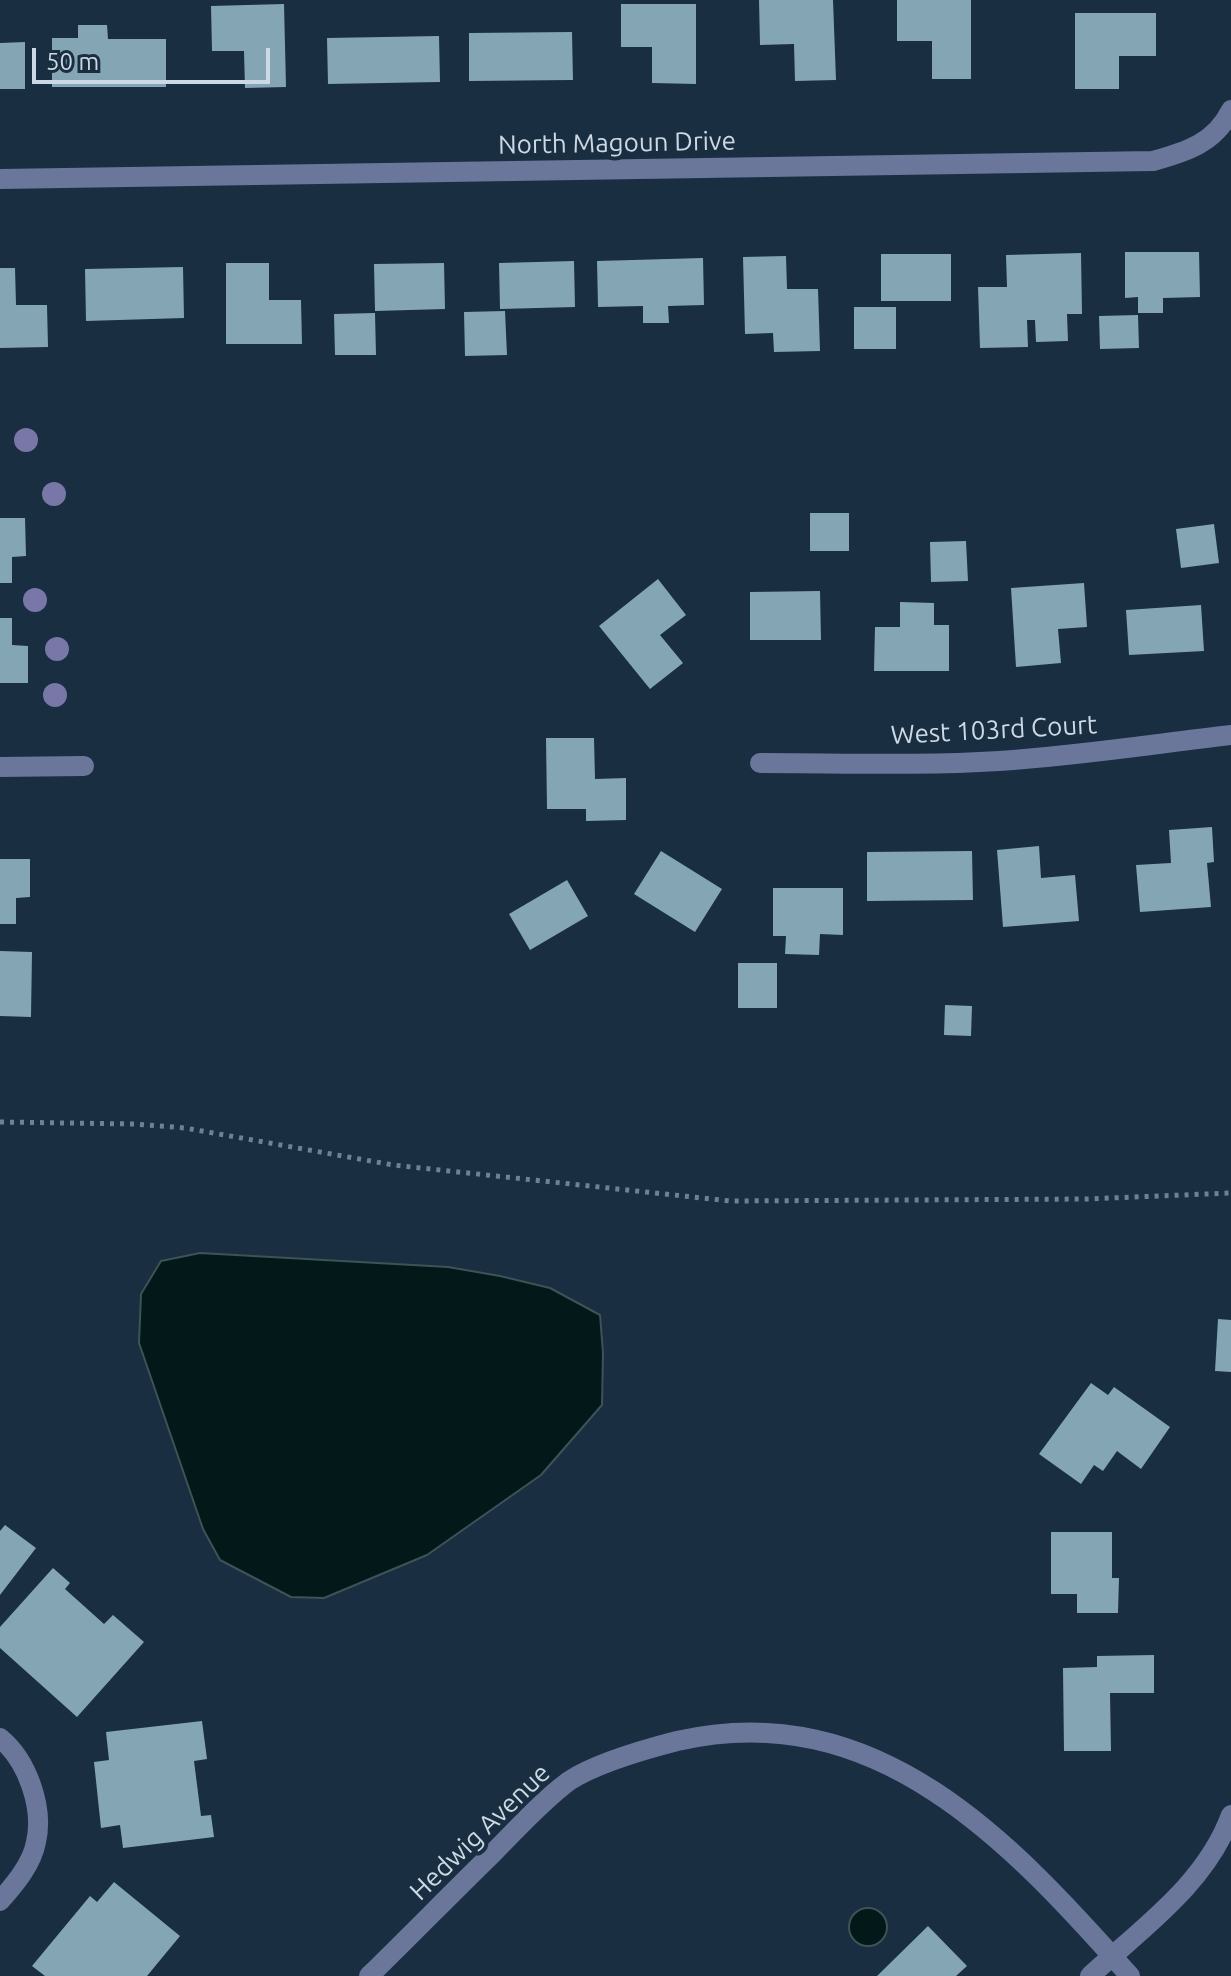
<!DOCTYPE html>
<style>
body{margin:0}
#map{position:relative;width:1231px;height:1976px;overflow:hidden;background:#192e40;font-family:Ubuntu,sans-serif}
canvas{display:block}
.scale{position:absolute;left:32px;top:48px;width:238px;height:36px;box-sizing:border-box;border:4px solid #ccd9e5;border-top:0;padding-left:10px;font-size:24px;line-height:28px;white-space:nowrap;color:#ccd9e5;-webkit-text-stroke:6px #192e40;paint-order:stroke}
</style>
<div id="map">
<canvas width="1231" height="1976"></canvas>
<div class="scale">50 m</div>
</div>
<script>
const ctx = document.querySelector('canvas').getContext('2d');
ctx.lineJoin = 'round';
function paint(path, color) { ctx.fillStyle = color; ctx.fill(path, 'evenodd'); }
function stroke(path, color, width, dash) { ctx.strokeStyle = color; ctx.lineWidth = width; ctx.lineCap = dash ? 'butt' : 'round'; ctx.setLineDash(dash || []); ctx.stroke(path); }
function drawText(font, color, halo, rows, align = 'center') {
  ctx.font = font + ' Ubuntu,sans-serif'; ctx.lineWidth = 8; ctx.setLineDash([]); ctx.textBaseline = 'middle'; ctx.strokeStyle = halo; ctx.fillStyle = color; for (const [text, x, y, turn = 0] of rows) {
    ctx.save(); ctx.translate(x, y); ctx.rotate((+turn || 0) * Math.PI / 180); ctx.textAlign = isNaN(turn) ? turn : align; if (halo) ctx.strokeText(text, 0, 0); ctx.fillText(text, 0, 0); ctx.restore();
  }
}
const water = new Path2D(`
 M200 1253 448 1267 500 1276 550 1288 600 1315 603 1353 602 1405 541 1475 427 1555 324 1598 291 1597 220 1560 203 1529 139 1343 141 1294 161 1261Z
 M849 1927a19 19 0 1 1 38 0a19 19 0 1 1-38 0Z`);
paint(water, '#031819');
stroke(water, '#3f5256', 2);
paint(new Path2D(`
 M759 0H833L836 80 795 81 794 44 760 45Z
 M897 0H971V79H932V41H897Z
 M284 4 286 87 245 88 244 51H212L211 6Z
 M621 4H696V84L652 83V47H621Z
 M1075 13H1156V56H1119V89H1075Z
 M78 25H107L108 39H166V87H52V38H78Z
 M572 32 573 80 469 81V33Z
 M439 36 440 82 328 84 327 38Z
 M25 42V89H0V43Z
 M1125 252H1199L1200 297 1163 298V313H1138V297L1125 298Z
 M1081 253 1082 314H1067L1068 341 1036 342 1035 320H1027L1028 347 980 348 978 287H1007L1006 255Z
 M881 254H951V301H881Z
 M786 256 787 289H818L820 351 774 352 773 333 745 334 743 257Z
 M703 258 704 305 668 306 669 323H643V306L598 307 597 261Z
 M574 261 575 307 500 309 499 263Z
 M226 263H269V300H301L302 344H226Z
 M444 263 445 309 375 311 374 264Z
 M183 267 184 318 86 321 85 269Z
 M0 268H15L16 305H47L48 347 0 348Z
 M854 307H896V349H854Z
 M505 311 507 355 465 356 464 312Z
 M375 313 376 355H335L334 314Z
 M1138 315 1139 348 1100 349 1099 316Z
 M810 513H849V551H810Z
 M0 518H25L26 556 12 557V583H0Z
 M1214 524 1219 563 1181 568 1176 529Z
 M966 541 968 581 931 582 930 542Z
 M658 579 686 615 660 635 683 663 650 689 599 626Z
 M1084 583 1087 627 1058 629 1061 663 1016 667 1011 588Z
 M820 591 821 640H750V592Z
 M900 602 934 603V625H949V671H874L875 627H900Z
 M1201 605 1204 651 1129 655 1126 610Z
 M0 618H12V645L28 646V683H0Z
 M546 738H594L595 779 626 778V820L586 821V809H547Z
 M1212 827 1214 862 1207 863 1211 907 1140 912 1136 865 1171 863 1169 830Z
 M1039 846 1041 878 1075 875 1079 921 1003 927 997 850Z
 M661 851 722 889 695 932 634 894Z
 M972 851 973 900 867 901V852Z
 M0 859H30V897L16 898V924H0Z
 M567 880 588 916 530 950 509 914Z
 M773 888H843V935L820 934 819 955 785 954 786 936H773Z
 M0 951 32 952 31 1017 0 1016Z
 M738 963H777V1008H738Z
 M945 1005 972 1006 971 1036 944 1035Z
 M1218 1319 1231 1320V1372L1215 1371Z
 M1091 1383 1108 1395 1114 1387 1170 1427 1141 1469 1117 1451 1103 1471 1094 1465 1081 1484 1039 1454Z
 M5 1525 36 1548 0 1595V1531Z
 M1051 1532H1112V1578H1119L1118 1613H1077V1594H1051Z
 M53 1568 70 1583 65 1589 104 1624 113 1615 144 1642 77 1717 0 1648V1627Z
 M1154 1655V1693H1110L1111 1751H1064L1063 1668 1097 1667V1656Z
 M202 1721 207 1759 194 1761 201 1816 211 1815 214 1837 123 1848 120 1825 101 1828 94 1762 109 1760 106 1732Z
 M114 1882 180 1936 147 1976H45L32 1966 90 1896 97 1902Z
 M928 1926 967 1966 956 1976H877Z`), '#84a6b4');
stroke(new Path2D(`
 M0 1122 135 1124 185 1128 393 1165 730 1201 1087 1199 1231 1193`), '#708190', 5, [4, 6]);
stroke(new Path2D(`
 M0 179 1153 161C1186 152 1215 143 1231 110
 M760 763C840 763 920 766 999 761 1077 756 1154 744 1231 735
 M0 767 84 766
 M0 1738C27 1760 44 1807 36 1842 32 1864 15 1884 0 1901
 M369 1976C411 1935 452 1893 494 1852 518 1828 542 1801 569 1781 596 1763 646 1749 677 1741 876 1695 1011 1842 1130 1976
 M1090 1976C1142 1928 1206 1884 1231 1815`), '#6b769b', 20);
ctx.fillStyle = '#7877a7';
for (const [x, y] of [
 [26,440],
 [54,494],
 [35,600],
 [57,649],
 [55,695]
]) { ctx.beginPath(); ctx.arc(x, y, 12, 0, 2 * Math.PI); ctx.fill(); }
drawText('26px', '#ccd9e5', '#192e40', [
 ["North Magoun Drive",617,143,-1],
 ["West 103rd Court",994,730,-3],
 ["Hedwig Avenue",480,1832,-44]
]);
</script>
